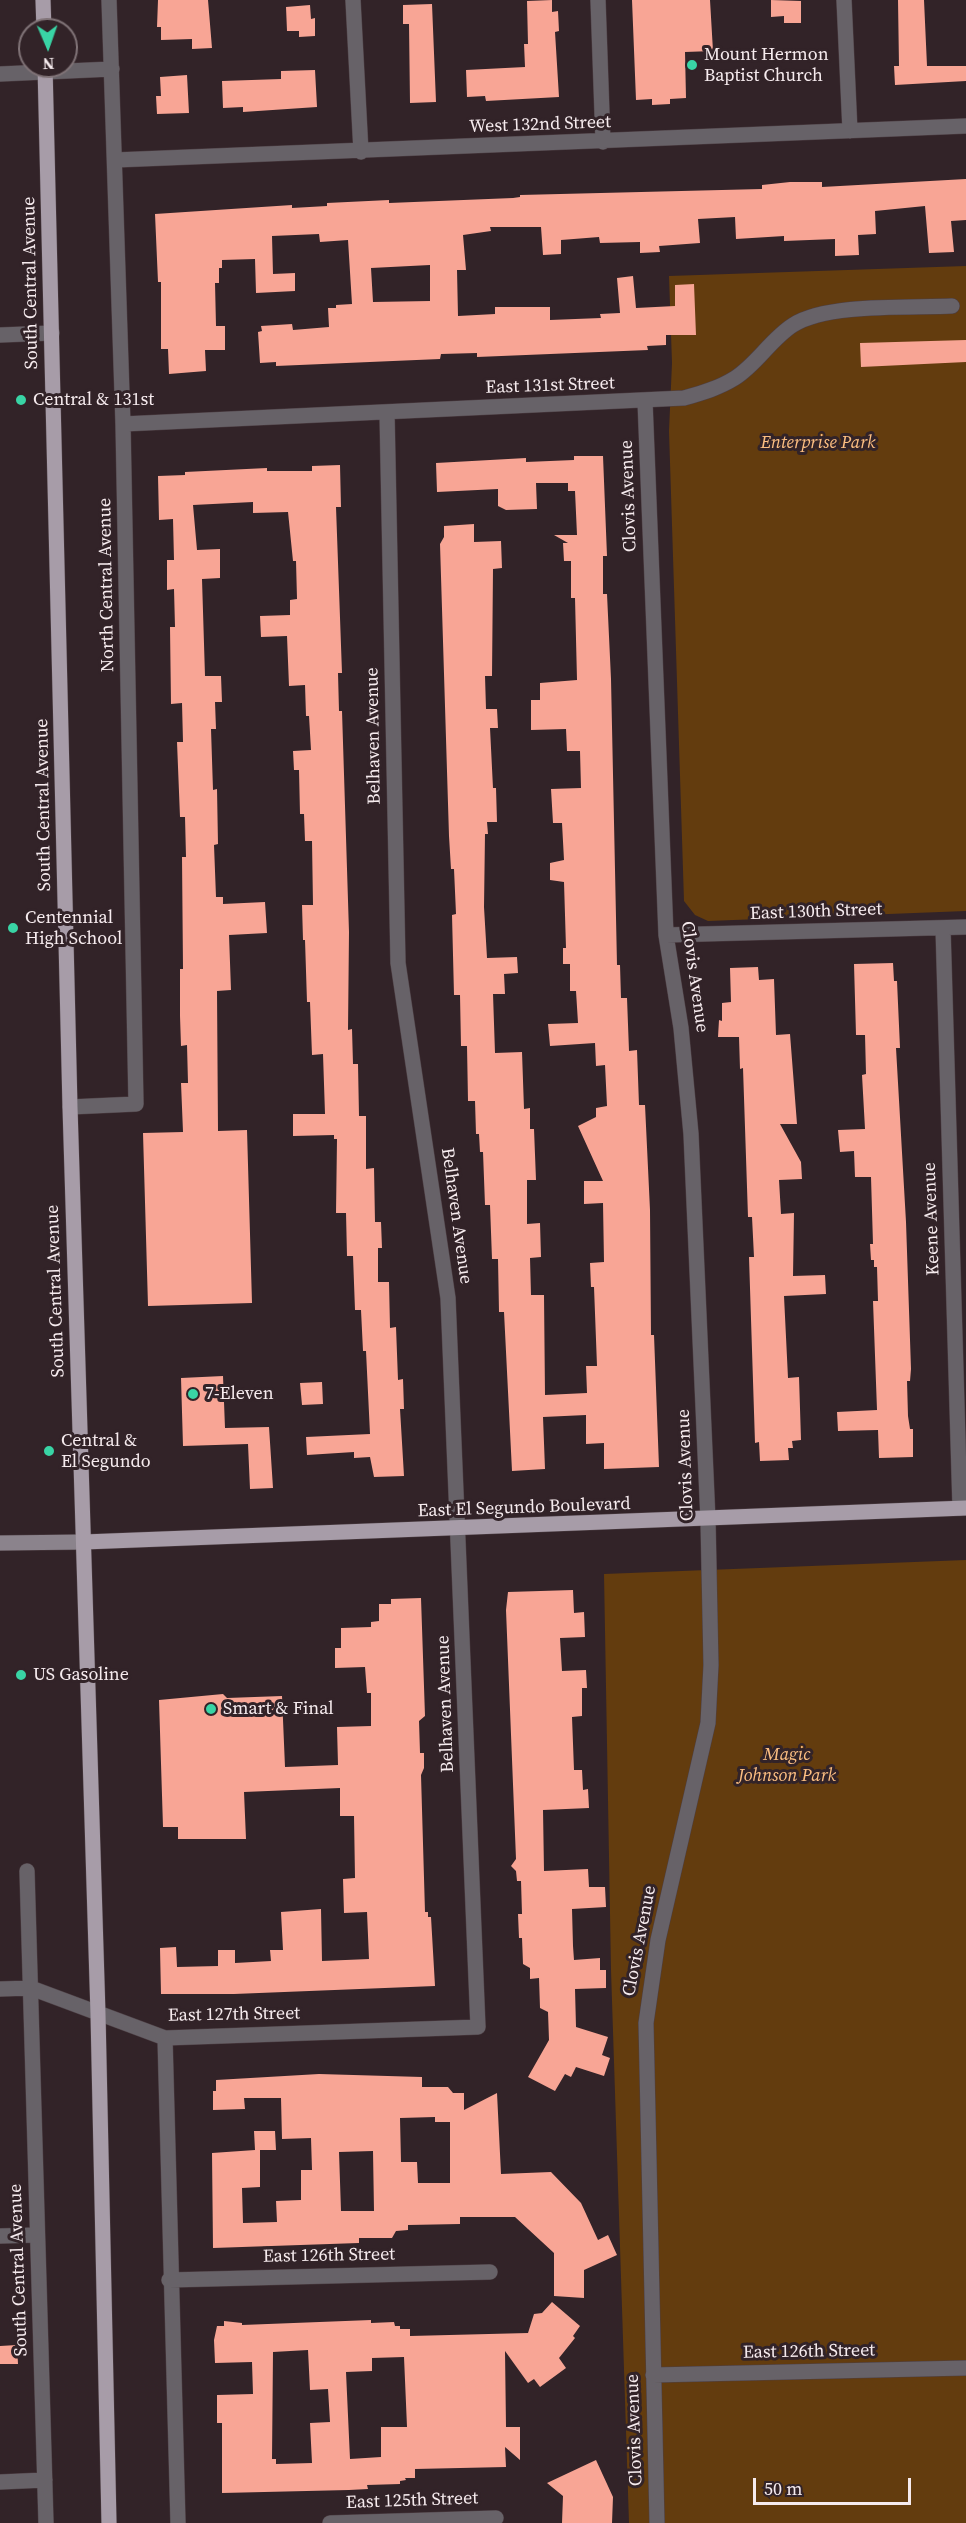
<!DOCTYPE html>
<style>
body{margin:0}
#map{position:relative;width:966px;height:2523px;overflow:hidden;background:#322328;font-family:"Source Serif 4",serif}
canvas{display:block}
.north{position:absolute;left:18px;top:18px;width:60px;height:60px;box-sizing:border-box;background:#322328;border:2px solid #807377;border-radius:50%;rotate:178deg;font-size:16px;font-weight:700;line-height:24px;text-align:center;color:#f6ebee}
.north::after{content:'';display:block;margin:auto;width:21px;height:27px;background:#39d4a5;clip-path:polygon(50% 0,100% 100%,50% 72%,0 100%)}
.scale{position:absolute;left:753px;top:2478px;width:158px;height:27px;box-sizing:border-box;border:3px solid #f6ebee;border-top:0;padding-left:8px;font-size:18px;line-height:21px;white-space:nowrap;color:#f6ebee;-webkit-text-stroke:4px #322328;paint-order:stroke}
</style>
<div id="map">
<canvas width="966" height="2523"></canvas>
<div class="north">N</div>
<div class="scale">50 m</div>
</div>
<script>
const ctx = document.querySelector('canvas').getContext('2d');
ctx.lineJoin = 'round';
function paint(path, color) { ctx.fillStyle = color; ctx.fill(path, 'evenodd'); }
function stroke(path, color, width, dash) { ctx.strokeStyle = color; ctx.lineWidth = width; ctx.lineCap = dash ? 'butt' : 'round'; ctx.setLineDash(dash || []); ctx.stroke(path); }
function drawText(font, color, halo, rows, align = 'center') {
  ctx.font = font + ' "Source Serif 4",serif'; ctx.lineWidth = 6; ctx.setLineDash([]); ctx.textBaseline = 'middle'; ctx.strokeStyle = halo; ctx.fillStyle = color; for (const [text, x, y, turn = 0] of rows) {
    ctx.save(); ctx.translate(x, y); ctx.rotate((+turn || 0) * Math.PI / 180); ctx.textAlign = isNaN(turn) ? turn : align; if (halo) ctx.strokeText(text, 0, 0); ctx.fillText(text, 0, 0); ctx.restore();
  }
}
paint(new Path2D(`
 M966 266V911L708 921 695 915 684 901 669 431 672 363 669 276Z
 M966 1560V2523H629L611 1970 604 1574Z`), '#633c0e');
paint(new Path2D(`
 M158 0H208L212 48 192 49V39L161 40V27H157Z
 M552 0V12L558 11 559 31 555 32 559 97 486 101 485 96 467 97 466 70 525 67 524 44H528L527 1Z
 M632 0H710L713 51 685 52 686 98 670 99V104L652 105V99L636 100Z
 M771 0 801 1V23H784V16L771 17Z
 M898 0H924L927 66H966V81L895 85 894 66H899Z
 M432 4 436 102 410 103 409 24H403V5Z
 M310 5 311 19 315 18V36L299 37V31H287L286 7Z
 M315 70 317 107 243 112V107L223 108 222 81 281 79V71Z
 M187 75 189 113 157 114 156 96H161L160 77Z
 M966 179V220L951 221 954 252 929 253 925 206 875 211 876 234 858 235 859 255 835 256V239L784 241V236L736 239 735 217 698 219 700 243 659 246 660 252 640 253V242L600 243 599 237 561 240V254L543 255 541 227H490L491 231 463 235 466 270H457L458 316 495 314V307H550V320L601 318 600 314 620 313 617 278 633 276 636 308 675 306V285L694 284 696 335H666V345L647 346 648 350 477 357V353L441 354 440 359 276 366V362L260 363 258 332 262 331 261 326 292 324 293 330 329 327 328 308H336V305L352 304 348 240 320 242 319 234 272 236 273 274 295 273V291L256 293 255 259 222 260V268H219V283H215L216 326H225V350H205L206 371 169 374 168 349H161V282H158L155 214 292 205V208L327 206V203L389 200V203L513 198 520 197V195L762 189V185L790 182H822V187ZM430 265V301L373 302 371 268Z
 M966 340V362L861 367 860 343Z
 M574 456H603L607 556H603V594H607L611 679 617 965H620L621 998H627L629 1051 637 1050 639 1105H645L650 1210 651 1335H654L659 1467 604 1469V1443L586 1444V1415L543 1417 545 1469 512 1471 504 1312H499L498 1259H492L490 1205H485L483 1152H480L479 1134H476L475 1101H468L467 1046H461L460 995H454L452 915 456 914 454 869H451L449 836 440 544 444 537V526L474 524V542L501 541 502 568 493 569 492 676H485L486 709H497L498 728H490L493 788H496L497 822H487L488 834H485L484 907 487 958 517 957 518 973 504 974 505 994H493L495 1053 522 1052 524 1109 530 1108V1129H534L536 1180H527V1224L540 1223 541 1257 530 1258 531 1295H544L545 1395 587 1393 586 1366H597L594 1287H591L590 1263 604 1262 603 1203 584 1204V1181H603L578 1126 596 1117V1108L607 1106 605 1065 596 1066 595 1043 550 1046 548 1024 578 1023 576 991H570V964H563V948H566L564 882 550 880V863L564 860 562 823H553L551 789 581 788 580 751H567L566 729 531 730V700H540V683L577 680 575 598H571V561H564L563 543H568L554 535H577L575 491H568V483H536L537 509 506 510 498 506V489L437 492 436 463 526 458V462L574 460Z
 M340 465 341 507H336L342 673H338L339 711H342L349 932 348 1030 352 1029 353 1064H358L359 1116H366V1169L374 1168 375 1222H381L382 1248H378V1282H389L390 1328 396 1327 398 1380 403 1379 404 1409H400L404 1476 374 1477 370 1457 354 1458V1452L307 1455 306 1437 370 1434 366 1351H363L361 1310H355L353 1256H347L346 1213H336L337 1139H334V1135L293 1136V1114H325L323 1054 312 1055 310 1002H307L305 940H303L302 905H313L312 841H305L304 814H300L299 770H294L293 751 311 750 309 716H306L305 685 289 686 287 636 261 637 260 616 290 615V600L297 599 296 561H293L288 512 253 513V502L193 505 197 550 220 549V578L202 579 205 676H221L222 702H215L216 729H211L213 790 217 789 218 844 214 845 216 897H223V904L265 902 267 933 229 935 231 990 217 991 218 1131 247 1130 252 1303 148 1306 143 1133 183 1132 181 1083H188L187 1045 181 1046 180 1016V969H183L182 857H186L185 817H180L177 742H183L182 703 171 704 170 627H175L174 589 167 590V560H174L173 519 159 520 158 476 185 475V472L267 468V471H312V466Z
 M893 963 894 981H897L900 1048H896L906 1222 911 1369 910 1381H907L908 1416 910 1429H913V1457L879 1458 878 1430 838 1431 837 1412 877 1410 873 1301H878L877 1267H874V1260H871L870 1244H873L871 1177H855L854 1151 840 1152 838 1130 865 1129 862 1075 866 1074 865 1035H856L854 964Z
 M758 967 759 980 774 979 776 1035 790 1034 797 1124H780L801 1162 802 1179 779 1180 781 1214 794 1213 793 1276 825 1275 826 1294 784 1296 788 1378 799 1377 801 1440 792 1441 793 1448H788L789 1460 760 1461 759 1442 755 1443 749 1257H754L752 1217H748L743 1068 740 1069 739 1037H718L719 1020 722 1021V1003L731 1002 730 968Z
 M223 1376 225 1428 269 1427 273 1488 250 1489 248 1444 183 1446 181 1378Z
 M322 1382 323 1404 302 1405 300 1383Z
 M573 1590 574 1613 584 1612 585 1637 560 1638 562 1671 586 1670 587 1688H582V1716L572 1717 574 1770H582L583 1790 588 1789 589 1808 543 1810 544 1871 588 1869 589 1887H605L606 1907 572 1909 573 1946 574 1960 600 1958V1970H606V1988L575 1989 576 2027 608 2037 602 2055 610 2058 604 2076 576 2067 571 2077 565 2074 555 2091 528 2077 549 2040 548 2012 540 2008 539 1978 530 1979V1968L523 1964 522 1938H519L518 1914H522L521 1881H517L516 1871 511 1866 516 1859 506 1610 508 1592Z
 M421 1598 425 1716 419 1721 420 1753H424V1768L421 1775 425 1912H428V1917H431L435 1986 234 1994H161L160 1948 176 1947 177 1967 218 1966V1950H235V1963L271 1961 270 1950H283L281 1912 321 1909 322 1961 369 1959 367 1912 344 1913 343 1879 355 1878 354 1816H340V1788L244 1792 246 1839H178V1827H163L159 1700 223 1694 227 1698 282 1696 285 1767 338 1765 337 1727 371 1726V1693H367L365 1667 335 1668V1648H341V1628L371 1627V1622L379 1621V1604H391V1599Z
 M319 2074 422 2077V2087H448L453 2093H464V2110L497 2093 501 2174 551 2172 581 2203 598 2240 608 2235 617 2255 584 2270V2298L554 2296V2253L515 2217H460V2224L408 2225V2230L396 2231 392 2238H359V2243L213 2248 212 2153 255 2150 254 2131H275L276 2150H256H260V2187L242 2188 243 2223 277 2222 276 2201 301 2200V2170H312L311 2138 282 2139 281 2098H244L245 2109 213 2110V2091H216V2080ZM435 2117V2122H450V2183H418L417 2162H401L400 2118ZM373 2151 374 2211H341L339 2152Z
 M552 2302 580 2326 573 2336 575 2338 559 2358 566 2368 540 2387 534 2379 528 2383 505 2351 506 2427H520V2460L505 2447 506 2467 415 2469V2478H405L406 2480 400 2481V2484L367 2485 368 2489 349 2490 222 2493V2423H217V2395L253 2394 252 2362 215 2363 214 2340 217 2326H224V2321L242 2323V2325L371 2320V2323L394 2322 395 2326H400V2329H410V2336L528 2333 534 2314 542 2313ZM308 2350 310 2390 328 2389 330 2422 310 2423 312 2463 276 2464V2459H272L273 2352ZM404 2357 407 2427H381V2457L350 2459 346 2372 372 2371V2358Z
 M17 2345 18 2364H0V2346Z
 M596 2460 613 2497 612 2523H562L563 2496 547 2483Z`), '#f8a595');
const street = new Path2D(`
 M353 0 361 152
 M598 0 603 142
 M844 0 850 131
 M0 74 112 69
 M115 160 966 126
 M0 335 52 333
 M645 401 666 935 681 1028 691 1134 708 1520 711 1665 708 1723 658 1940 646 2023 657 2523
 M123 424 684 398C702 393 719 388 735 378 757 364 771 339 793 325 827 303 910 308 952 306
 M943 928 960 1508
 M666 935 966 927
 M70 1107 136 1104 123 424 109 0
 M27 1871 46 2523
 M0 1989 31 1988 165 2038 478 2027 448 1298 398 963 387 412
 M165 2038 178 2523
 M0 2236 37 2235
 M169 2280 490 2272
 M653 2375 966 2368
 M0 2482 45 2480
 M330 2523 496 2518`);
const secondary = new Path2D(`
 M0 1543 84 1542`);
const primary = new Path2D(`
 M43 0 44 30
 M45 66 70 1107 98 2014 109 2523
 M84 1542 966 1508`);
stroke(street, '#4d3f44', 16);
stroke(secondary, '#4d3f44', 16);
stroke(primary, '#4d3f44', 16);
stroke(street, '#676268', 15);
stroke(secondary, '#8b838c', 15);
stroke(primary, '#a79ca8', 15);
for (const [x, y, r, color] of [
 [692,65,6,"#39d4a5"],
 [21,400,6,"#39d4a5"],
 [13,928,6,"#39d4a5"],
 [193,1394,6,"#39d4a5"],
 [49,1451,6,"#39d4a5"],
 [21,1675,6,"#39d4a5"],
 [211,1709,6,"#39d4a5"]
]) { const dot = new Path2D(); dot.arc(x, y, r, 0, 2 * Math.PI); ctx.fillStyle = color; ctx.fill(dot); stroke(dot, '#322328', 2); }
drawText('18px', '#f6ebee', '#322328', [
 ["Mount Hermon",704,55],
 ["Baptist Church",704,76],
 ["Central & 131st",33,400],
 ["Centennial",25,918],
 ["High School",25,939],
 ["7-Eleven",205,1394],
 ["Central &",61,1441],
 ["El Segundo",61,1462],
 ["US Gasoline",33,1675],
 ["Smart & Final",223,1709]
], 'left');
drawText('18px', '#f6ebee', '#322328', [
 ["West 132nd Street",540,125,-2],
 ["South Central Avenue",31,283,-91],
 ["East 131st Street",550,386,-2],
 ["Clovis Avenue",629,496,-92],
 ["North Central Avenue",107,585,-91],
 ["Belhaven Avenue",374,736,-91],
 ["South Central Avenue",44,805,-91],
 ["East 130th Street",816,912,-2],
 ["Clovis Avenue",694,977,82],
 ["Belhaven Avenue",456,1216,82],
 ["Keene Avenue",932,1219,-92],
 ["South Central Avenue",56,1291,-92],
 ["Clovis Avenue",686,1465,-92],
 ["East El Segundo Boulevard",524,1508,-2],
 ["Belhaven Avenue",446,1704,-92],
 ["Clovis Avenue",640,1941,-79],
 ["East 127th Street",234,2015,-1],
 ["East 126th Street",329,2256,-1],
 ["South Central Avenue",19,2270,-92],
 ["East 126th Street",809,2352,-1],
 ["Clovis Avenue",635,2430,-92],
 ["East 125th Street",412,2501,-2]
]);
drawText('italic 18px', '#fdbf82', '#322328', [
 ["Enterprise Park",818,443],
 ["Magic",787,1755],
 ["Johnson Park",787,1776]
]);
</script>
